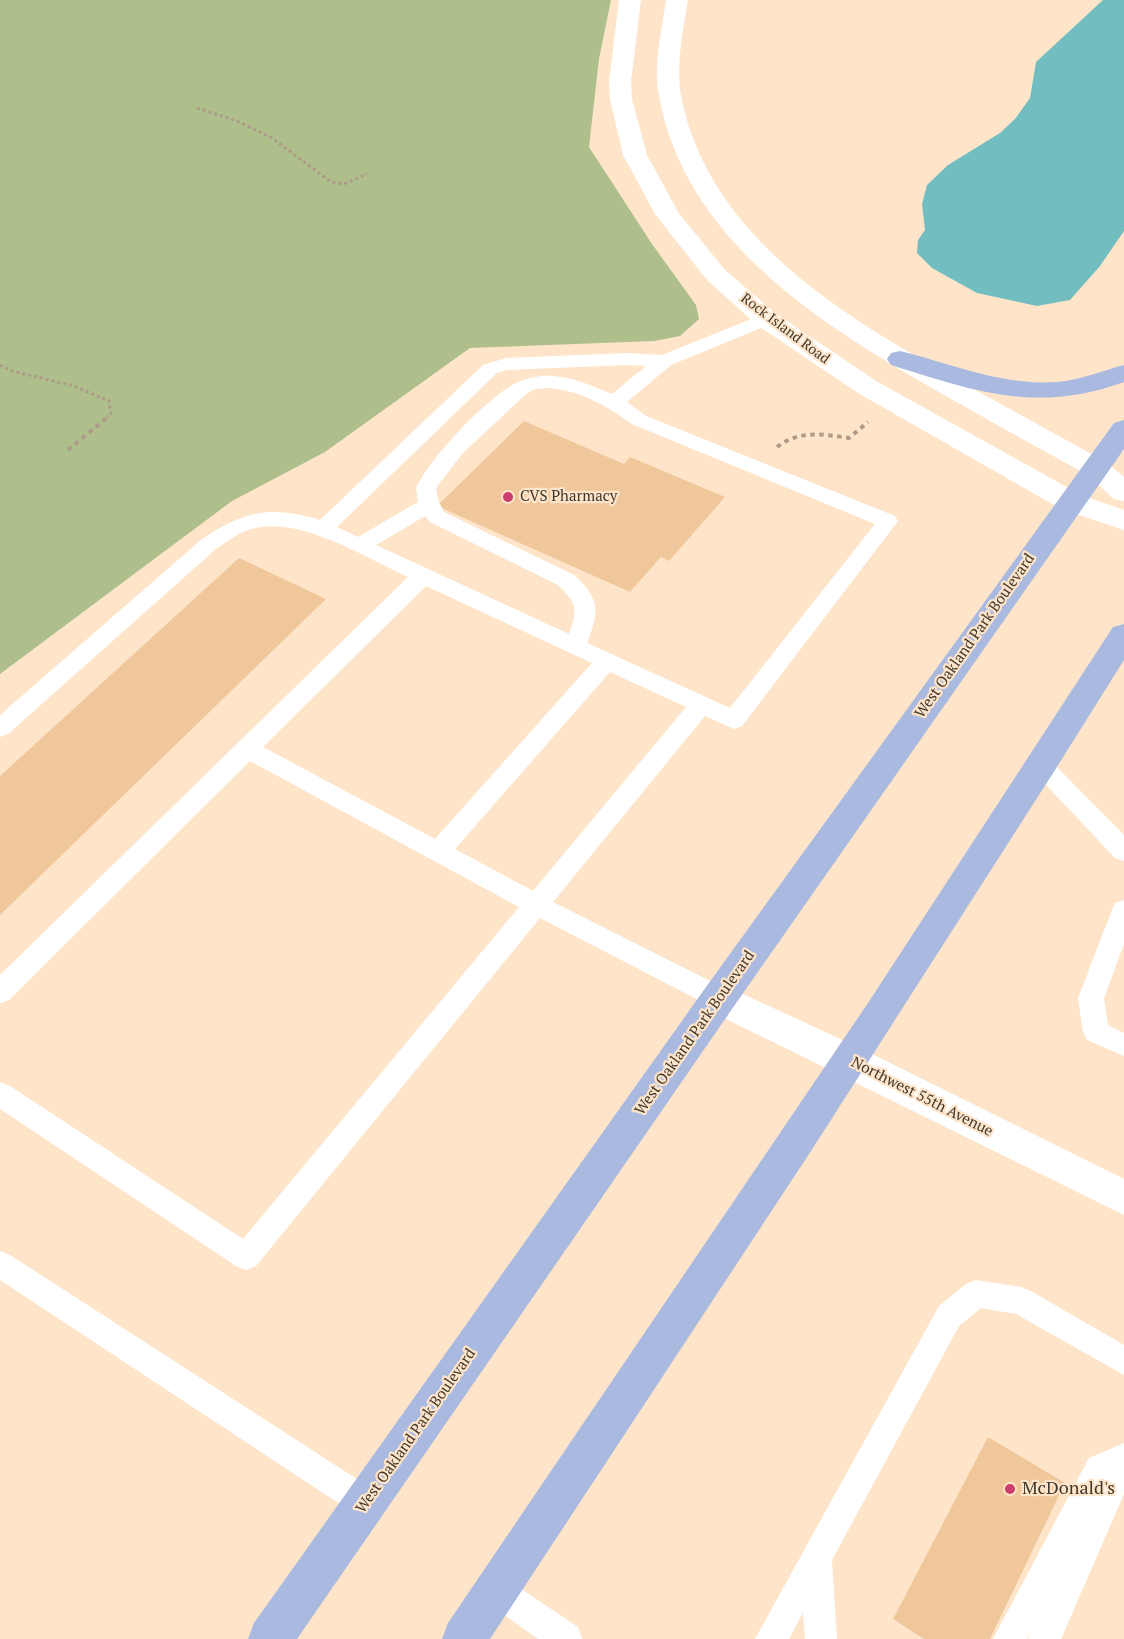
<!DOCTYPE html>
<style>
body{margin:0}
canvas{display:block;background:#fee5ca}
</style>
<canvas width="1124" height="1639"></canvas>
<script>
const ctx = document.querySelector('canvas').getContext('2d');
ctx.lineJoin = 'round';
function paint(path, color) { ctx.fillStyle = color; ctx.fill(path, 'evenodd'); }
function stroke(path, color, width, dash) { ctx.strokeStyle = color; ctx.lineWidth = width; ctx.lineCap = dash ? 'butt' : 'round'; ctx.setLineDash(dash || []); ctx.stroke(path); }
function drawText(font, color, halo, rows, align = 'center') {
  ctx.font = font + ' "PT Serif",serif'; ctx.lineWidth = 4.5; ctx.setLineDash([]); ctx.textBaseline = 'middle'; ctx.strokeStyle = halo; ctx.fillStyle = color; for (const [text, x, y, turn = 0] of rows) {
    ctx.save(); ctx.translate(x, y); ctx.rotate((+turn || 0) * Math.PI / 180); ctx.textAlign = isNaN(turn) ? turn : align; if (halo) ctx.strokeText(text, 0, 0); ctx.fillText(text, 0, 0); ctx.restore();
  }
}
paint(new Path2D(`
 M0 0H611L599 59 589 147 652 244 696 305 699 319 680 336 654 341 470 348 325 452 232 501 0 674Z`), '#aebf8c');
paint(new Path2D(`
 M1103 0H1124V231L1100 266 1070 300 1037 306 977 293 932 268 917 253 918 240 925 230 922 204 927 185 948 165 1000 133 1015 119 1030 98 1036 62Z`), '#72bdc0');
paint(new Path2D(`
 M524 421 624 464 630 457 725 497 669 561 661 557 630 592 437 506Z
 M239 558 326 599 0 915V776Z
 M988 1437 1065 1483 990 1639H924L893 1619Z`), '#efc79a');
stroke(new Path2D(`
 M197 108 237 121 272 138 331 182 344 184 367 174
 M0 365 12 371 74 386 109 401 111 414 107 417`), '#ad9b87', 3, [3, 3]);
stroke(new Path2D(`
 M777 447C799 430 823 434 849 438L868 422
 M68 450 109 416`), '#ad9b87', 4, [4.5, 4.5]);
paint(new Path2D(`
 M766 313 773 315 775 319 773 323 671 365 627 402 646 416 895 516 898 521 742 726 734 729 705 716 553 902 728 990 732 998 728 1006 719 1009 710 1006 540 918 256 1266 246 1270 236 1266 0 1109V1082L10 1086 243 1239 519 907 250 761 9 1000 0 1003V975L408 577C364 557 297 513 248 530 236 534 227 542 216 549L8 734 0 737V715L202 539C244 511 270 505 320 520L483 365 506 358 627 353 662 355ZM627 365 646 366 612 394C590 385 566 374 541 376 534 377 525 379 518 382 488 396 430 458 416 488L418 502 358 537 337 527 497 373 507 370ZM550 388C581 391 607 406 632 424L875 524 730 708 587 643C600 610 600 599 574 575L444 512 438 500 436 488 462 454 525 395 534 389ZM425 516 430 522 558 585C577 603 578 610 569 634L376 545ZM426 586 592 663 435 839 263 747ZM610 672 686 707 533 891 455 849Z
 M1042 757 1050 760 1124 835V861L1115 858 1034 772 1030 766 1034 760Z
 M1124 900V944L1104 998 1108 1025 1124 1033V1056L1087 1040 1083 1032 1078 998 1112 910 1115 903Z
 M0 1251 10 1255 377 1492 382 1503 377 1514 366 1519 355 1514 0 1280Z
 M976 1280 1021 1287 1031 1291 1124 1345V1375L1016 1314 981 1308 959 1326 832 1560 837 1639H805L803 1613 789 1639H755L939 1306 966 1284Z
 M1124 1443V1494L1061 1639H1028L1031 1630 1027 1639H993L1089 1458Z
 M497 1575 508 1580 578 1627 582 1639H538L486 1602 481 1591 486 1580Z`), '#fff');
paint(new Path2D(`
 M719 983 862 1049 1124 1179V1215L706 1009 701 998 706 987Z`), '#fff');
paint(new Path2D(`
 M619 0H641L631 81 632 99 647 155 678 212 725 270 775 313 876 381 1081 495 1124 510V530L1061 509 858 393 757 325 707 280 655 214 623 155 610 99 609 81Z
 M666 0H688C683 30 676 64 681 95 707 236 844 316 959 381 1008 408 1057 435 1106 462L1124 477V501L1114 499 1086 474C1037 447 988 420 939 392 822 325 684 240 659 95 653 64 662 30 666 0Z`), '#fff');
paint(new Path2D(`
 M900 351C952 364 1003 386 1057 382 1081 380 1101 371 1124 365V382C1037 414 974 391 891 365L887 359 891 353Z
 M1124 420V449L732 1009 297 1639H248L254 1623 706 987 1114 423Z
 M1124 624V660L1055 770 811 1151 490 1639H442L448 1623 868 1003 1113 627Z`), '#a9b9e0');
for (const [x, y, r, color] of [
 [508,497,6,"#cb3d6a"],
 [1010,1489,6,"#cb3d6a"]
]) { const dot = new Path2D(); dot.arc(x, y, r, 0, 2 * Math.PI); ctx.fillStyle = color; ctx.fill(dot); stroke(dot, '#fee5ca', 2); }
drawText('14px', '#40372c', '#fee5ca', [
 ["Rock Island Road",785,329,37]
]);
drawText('15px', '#40372c', '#fee5ca', [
 ["CVS Pharmacy",520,497]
], 'left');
drawText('15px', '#40372c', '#fee5ca', [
 ["West Oakland Park Boulevard",975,636,-55],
 ["West Oakland Park Boulevard",695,1033,-55],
 ["Northwest 55th Avenue",922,1097,27],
 ["West Oakland Park Boulevard",416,1431,-55]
]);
drawText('18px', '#40372c', '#fee5ca', [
 ["McDonald's",1022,1489]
], 'left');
</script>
